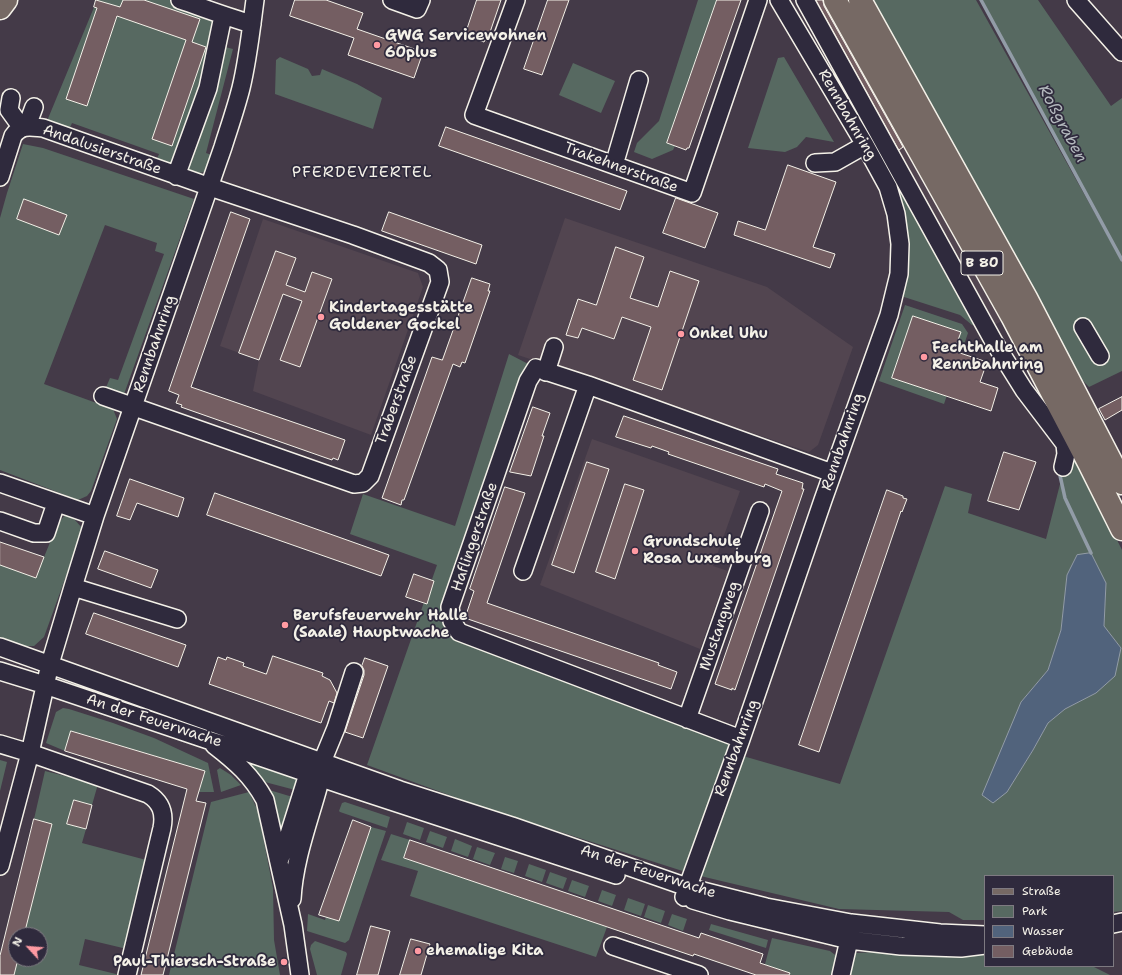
<!DOCTYPE html>
<meta charset="utf-8">
<style>
body{margin:0}
#map{position:relative;width:1122px;height:975px;overflow:hidden;background:#443a48;font-family:"Shantell Sans",sans-serif}
canvas{display:block}
.legend{position:absolute;left:984px;top:875px;width:130px;height:92px;box-sizing:border-box;background:#2f2a3d;border:1px solid #7e7a81;margin:0;padding:5px 7px;list-style:none;font-size:12px;color:#f4f1e8}
.legend li{display:flex;align-items:center;gap:8px;height:20px}
.legend b{width:20px;border:1px solid #7e7a81}
.north{position:absolute;left:8px;top:927px;width:40px;height:40px;box-sizing:border-box;background:#2f2a3d;border:1px solid #7e7a81;border-radius:50%;rotate:296deg;font-size:11px;font-weight:700;line-height:16px;text-align:center;color:#f4f1e8}
.north::after{content:'';display:block;margin:auto;width:14px;height:18px;background:#ff9aa2;clip-path:polygon(50% 0,100% 100%,50% 72%,0 100%)}
</style>
<div id="map">
<canvas width="1122" height="975"></canvas>
<ul class="legend">
<li><b style="height:5px;background:#766964"></b>Straße</li>
<li><b style="height:11px;background:#576961"></b>Park</li>
<li><b style="height:11px;background:#51637c"></b>Wasser</li>
<li><b style="height:11px;background:#745e62"></b>Gebäude</li>
</ul>
<div class="north">N</div>
</div>
<script>
const ctx = document.querySelector('canvas').getContext('2d');
ctx.lineJoin = 'round';
function paint(path, color) { ctx.fillStyle = color; ctx.fill(path, 'evenodd'); }
function stroke(path, color, width, dash) { ctx.strokeStyle = color; ctx.lineWidth = width; ctx.lineCap = dash ? 'butt' : 'round'; ctx.setLineDash(dash || []); ctx.stroke(path); }
function drawText(font, color, halo, rows, align = 'center') {
  ctx.font = font + ' "Shantell Sans",sans-serif'; ctx.lineWidth = 3.5; ctx.setLineDash([]); ctx.textBaseline = 'middle'; ctx.strokeStyle = halo; ctx.fillStyle = color; for (const [text, x, y, turn = 0] of rows) {
    ctx.save(); ctx.translate(x, y); ctx.rotate((+turn || 0) * Math.PI / 180); ctx.textAlign = isNaN(turn) ? turn : align; if (halo) ctx.strokeText(text, 0, 0); ctx.fillText(text, 0, 0); ctx.restore();
  }
}
paint(new Path2D(`
 M800 0H823L1002 321 983 331Z
 M565 218 767 287 853 347 818 445 809 452 518 355Z
 M263 219 418 273 423 287 371 435 253 391 259 360 220 346Z
 M592 439 740 491 713 566 728 571 700 649 540 585Z`), '#524550');
paint(new Path2D(`
 M97 0H208L216 31 213 44 233 49 206 153 215 156 209 171 199 173 184 172 183 166 156 161 159 154 72 123 69 130 47 121Z
 M698 0H717L667 143 675 146 673 150 652 159 634 152 637 143 659 121Z
 M863 0H976L1122 262V371L1089 387 1081 379Z
 M981 0H1038L1111 106 1122 98V259Z
 M280 57 308 69 312 76 320 75 322 69 357 84 382 98 373 129 275 94 276 60Z
 M784 57 834 142 806 137 797 147 785 152 748 148 778 58Z
 M573 63 615 81 601 113 559 95Z
 M23 144 43 148 194 199 123 397 105 390 110 378 118 380 164 254 155 251 157 243 105 225 44 384 113 409 117 419 91 491 87 496 78 500 0 470V218L7 193Z
 M904 187 980 326 972 325 960 315 901 296 895 192Z
 M905 305 962 324 968 333 944 404 879 381Z
 M509 354 536 368 452 621 741 739 736 754 840 784 945 486 972 494 968 513 1046 539 1070 445 1122 550V911L1113 912V876H985V920H963L949 912 839 909 692 874 479 806 367 765 437 565 350 534 363 494 455 526ZM1077 555 1106 583 1104 626 1121 648 1096 693 1065 709 1048 723 1033 750 1007 792 1021 702 1048 670 1061 630 1067 575Z
 M66 514 75 520 83 529 44 637 34 646H19L0 639V565L44 557 58 523Z
 M76 682 219 731 217 738 74 687Z
 M63 708 69 709 113 723 154 738 208 763 214 792H199L205 771 72 731 65 751 46 743 56 712Z
 M0 760 7 762 0 791Z
 M251 764 296 779 298 781 299 791 261 781 253 769Z
 M220 768 231 775 241 785 221 792 217 770Z
 M45 771 98 784 92 805 74 800 67 824 86 829 82 843 150 861 127 949 85 939 79 965 120 975H14L18 959H40V935H24L52 824 34 819Z
 M266 789 296 798 283 844Z
 M249 792 258 811 273 888 274 940 280 975H169L211 802Z
 M345 802 390 817 387 828 340 812 339 811 342 803Z
 M407 822 424 828 420 840 403 834Z
 M371 827 386 831 349 940 345 943 307 931 308 914 325 920 326 917 339 921Z
 M430 831 447 837 443 848 426 842Z
 M391 834 410 840 404 858 607 927 596 957 410 896 418 871 381 860Z
 M455 839 472 846 468 857 451 851Z
 M477 847 495 853 490 865 473 859Z
 M505 857 518 861 514 873 501 869Z
 M529 864 546 870 542 882 525 876Z
 M550 872 567 878 563 889 546 883Z
 M572 880 589 886 585 897 568 891Z
 M602 890 616 895 612 906 598 901Z
 M628 898 645 904 641 916 624 910Z
 M648 905 665 911 661 923 644 917Z
 M672 914 687 919 683 931 668 925Z
 M711 924 768 940 766 948 709 930Z
 M772 938 830 951 844 962 856 953 874 952 934 956 985 954V966H1092L1110 975H789L790 974 764 968Z
 M315 941 346 952 347 954 341 975H317L310 949 311 945Z`), '#576961');
const water = new Path2D(`
 M1091 553 1106 583 1104 626 1121 648 1115 676 1096 693 1065 709 1048 723 1033 750 1007 792 993 803 982 795 1021 702 1048 670 1061 630 1067 575 1077 555Z`);
paint(water, '#51637c');
stroke(water, '#929ca7', 1);
stroke(new Path2D(`
 M981 0 1122 260
 M1059 471 1065 498 1091 553`), '#929ca7', 3.5);
const building = new Path2D(`
 M96 0 120 7 123 0H144L200 19 192 42 206 47 172 146 152 139 186 40 117 16 87 106 66 99 97 8 94 7Z
 M295 0H326L363 13 357 29 423 52 414 78 348 55 354 38 290 16Z
 M477 0H501L487 41 485 40 484 42 465 36Z
 M548 0H569L542 75 524 69Z
 M717 0H741L689 148H687L686 150 667 143Z
 M816 0H823L824 6 903 147 899 150Z
 M446 127 627 191 620 210 439 146Z
 M788 165 836 182 813 247 835 254 830 268 734 235 738 221 765 230Z
 M676 198 718 213 705 248 663 233Z
 M24 199 67 215 59 235 17 219Z
 M231 212 250 219 191 387 345 440 338 460 333 458 332 460 181 407 182 405 176 403 179 395 169 391Z
 M389 212 482 245 476 264 382 231Z
 M616 247 644 257 630 298 658 307 670 271 699 281 662 390 633 380 651 327 622 317 614 339 582 328 578 338 566 335 578 299 596 305Z
 M276 251 296 258 286 285 305 292 312 272 332 279 300 367 280 360 302 301 283 294 259 360 239 353Z
 M472 278 490 284 488 291H490L465 363 462 362 460 367 453 364 404 500H402L401 505 382 498 432 357 442 360Z
 M913 316 961 332 954 351 987 362 980 382 998 388 991 411 892 378Z
 M1122 397V410L1105 420 1099 409Z
 M533 407 550 413 542 436H544L531 476 510 472Z
 M624 416 778 469 776 474 803 483 802 489H804L735 690 732 688V690L715 684 782 491 765 484 764 487 668 454 669 452 652 446 651 448 616 437Z
 M1004 452 1036 462 1019 510 988 501Z
 M587 462 609 469 574 573 552 565Z
 M130 479 184 498 178 517 137 503 130 520 117 516Z
 M625 484 644 490 615 579 596 572Z
 M505 487 525 493 487 603 659 663 658 665 677 672 671 689 465 618 474 591 470 589Z
 M887 490 903 496V498L907 499 902 512 901 511 884 561 819 752 799 745Z
 M215 493 389 555 381 576 207 515Z
 M0 542 44 557 36 578 0 565Z
 M105 551 158 570 151 588 98 569Z
 M414 574 434 581 427 604 406 597Z
 M94 613 186 645 178 667 86 634Z
 M273 656 323 673 322 676 330 680 337 693 334 703 329 701 321 723 209 684 218 657 226 660 227 657 244 663 243 666 266 674Z
 M365 658 388 666 363 738 345 732 364 675V670L362 666Z
 M71 731 205 771 196 801 206 803 163 975H141L187 789 65 751Z
 M74 800 92 805 86 829 67 824Z
 M34 819 52 824 24 935H16V959H18L14 975H0V956Z
 M353 820 371 827 339 921 319 915Z
 M410 840 699 938 701 933 763 954 760 963 790 973 789 975H756L694 954 693 956 404 858Z
 M371 926 390 931 378 975H357Z
 M411 939 430 944 421 975H400Z`);
paint(building, '#745e62');
stroke(building, '#f4f1e8', 1);
const minor = new Path2D(`
 M180 0C204 8 227 17 252 24
 M392 0 417 9 421 0
 M516 0 474 115 692 193 758 0
 M805 0 994 342 1024 390 1065 444 1066 454 1063 467
 M1076 0 1122 52
 M11 98 9 110 22 128
 M27 126 34 107
 M815 163 835 162 865 145
 M614 165 639 80
 M176 176 208 88 223 16
 M0 177 13 136C21 124 31 127 43 128L210 187 353 235 429 263 438 270 440 282 370 476 363 483 354 484 103 396
 M1083 327 1100 356
 M546 372 554 347
 M0 483 95 516
 M0 521 34 533H46L56 503
 M523 571 588 385
 M73 587 177 619
 M0 647 400 790 512 826 687 887 766 907 851 923 940 933 985 935
 M0 671 45 685 208 740 234 748 342 785 616 875
 M687 719 760 511
 M741 739 459 632 452 621 450 607 528 381 536 368 588 385 832 473
 M0 744 30 753 148 794C161 802 165 813 162 828L127 975
 M214 745C236 762 252 776 265 800L293 925 300 975
 M322 762 336 728 354 672
 M279 861 285 847 308 774
 M0 866 30 753 50 664 73 587 95 516 223 147C229 128 236 108 241 88 248 59 251 30 255 0
 M684 897 741 739 823 500 889 315 899 274 900 244 896 214 888 187 865 145 779 0
 M292 899C294 861 308 824 318 788L317 777 314 768
 M693 900 730 911 849 940 901 946 961 948 985 945
 M1113 924 1122 922
 M613 946 699 975
 M841 975 849 940 850 930`);
const major = new Path2D(`
 M0 8 6 0`);
const highway = new Path2D(`
 M835 0 1012 316 1089 463 1122 529
 M860 0 1026 298 1122 483`);
stroke(minor, '#f4f1e8', 20);
stroke(major, '#f4f1e8', 25);
stroke(highway, '#f4f1e8', 25);
stroke(minor, '#2f2a3d', 17);
stroke(major, '#766964', 22);
stroke(highway, '#766964', 22);
for (const [x, y, r, color] of [
 [377,45,4,"#ff9aa2"],
 [321,317,4,"#ff9aa2"],
 [681,334,4,"#ff9aa2"],
 [924,357,4,"#ff9aa2"],
 [635,551,4,"#ff9aa2"],
 [285,625,4,"#ff9aa2"],
 [418,951,4,"#ff9aa2"],
 [284,962,4,"#ff9aa2"]
]) { const dot = new Path2D(); dot.arc(x, y, r, 0, 2 * Math.PI); ctx.fillStyle = color; ctx.fill(dot); stroke(dot, '#2f2a3d', 1.5); }
for (const [x, y, w] of [
 [982,263,42]
]) { const box = new Path2D(); box.roundRect(x - w / 2, y - 12, w, 24, 3); ctx.fillStyle = '#2f2a3d'; ctx.fill(box); stroke(box, '#f4f1e8', 1); }
drawText('bold 14px', '#f4f1e8', null, [
 ["B 80",982,263]
]);
drawText('bold 15px', '#f4f1e8', '#2f2a3d', [
 ["GWG Servicewohnen",385,36],
 ["60plus",385,53],
 ["Kindertagesstätte",329,308],
 ["Goldener Gockel",329,325],
 ["Onkel Uhu",689,334],
 ["Fechthalle am",932,348],
 ["Rennbahnring",932,365],
 ["Grundschule",643,542],
 ["Rosa Luxemburg",643,559],
 ["Berufsfeuerwehr Halle",293,616],
 ["(Saale) Hauptwache",293,633],
 ["ehemalige Kita",426,951],
 ["Paul-Thiersch-Straße",276,962,"right"]
], 'left');
drawText('15px', '#f4f1e8', '#2f2a3d', [
 ["Rennbahnring",847,115,60],
 ["Andalusierstraße",102,150,19],
 ["Trakehnerstraße",621,168,20],
 ["Rennbahnring",155,344,-71],
 ["Traberstraße",397,400,-70],
 ["Rennbahnring",843,442,-71],
 ["Haflingerstraße",475,537,-71],
 ["Mustangweg",720,626,-71],
 ["An der Feuerwache",154,721,18],
 ["Rennbahnring",737,748,-70],
 ["An der Feuerwache",648,872,18]
]);
drawText('italic 16px', '#b3b8bd', '#2f2a3d', [
 ["Roßgraben",1062,124,62]
]);
ctx.letterSpacing = '1px';
drawText('16px', '#f4f1e8', '#2f2a3d', [
 ["PFERDEVIERTEL",362,173]
]);
ctx.letterSpacing = '0px';
</script>
